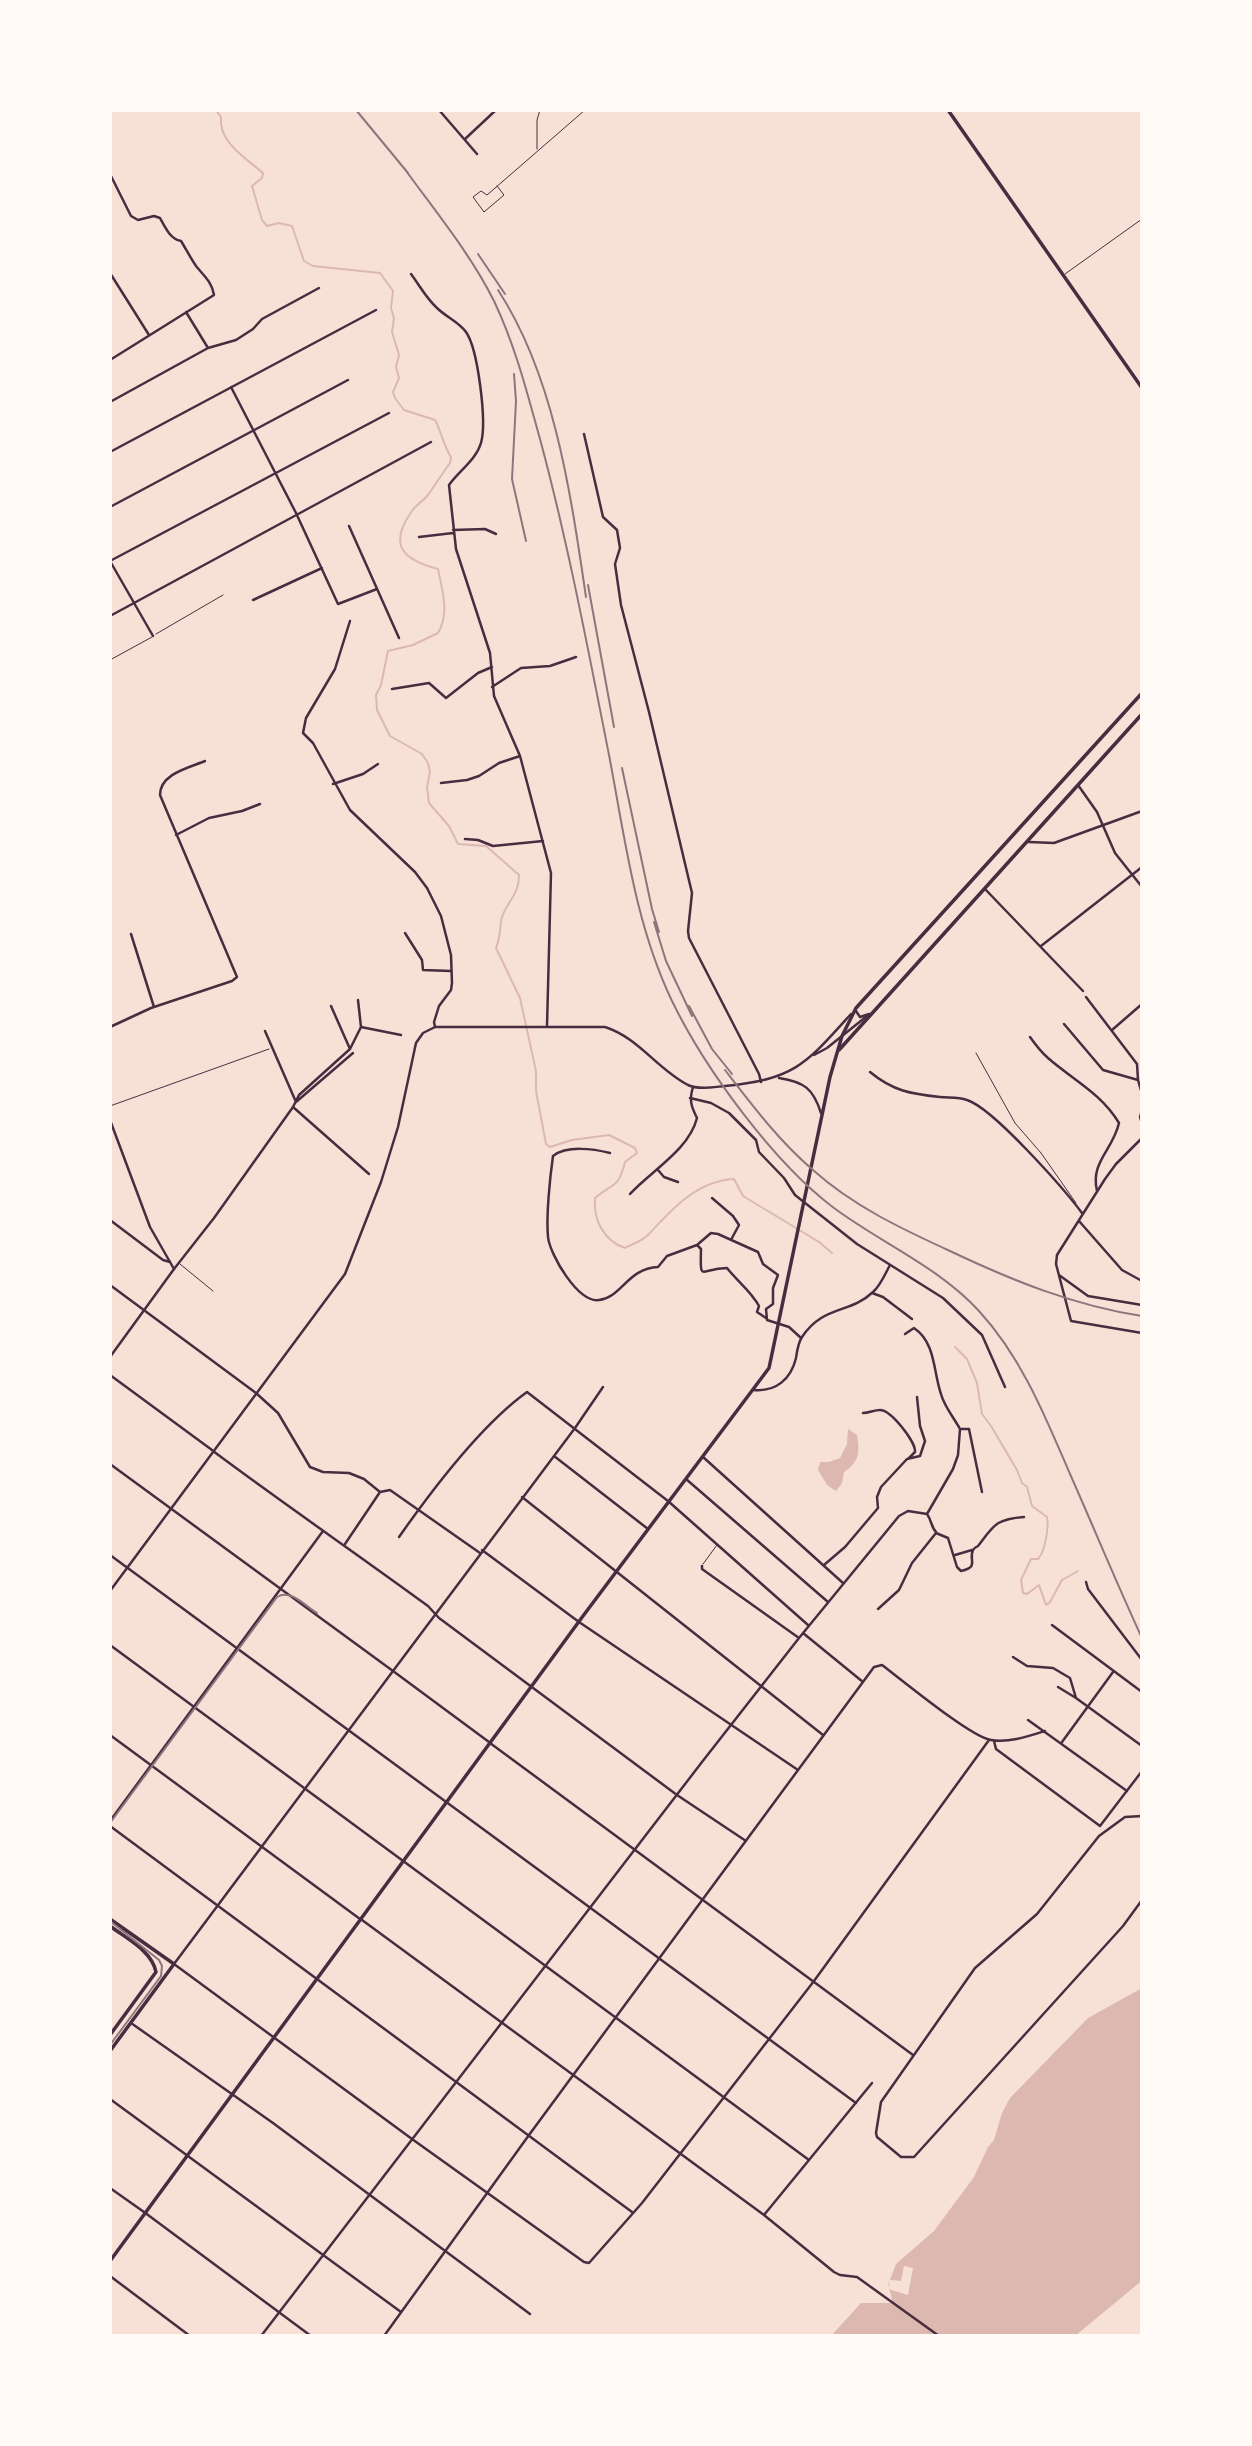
<!DOCTYPE html>
<style>
body{margin:0}
#map{position:relative;width:1252px;height:2446px;overflow:hidden;background:#f7e1d7;font-family:Montserrat,sans-serif}
canvas{display:block}
.frame{position:absolute;inset:0;border:112px solid #fffaf5;pointer-events:none}
</style>
<div id="map">
<canvas width="1252" height="2446"></canvas>
<div class="frame"></div>
</div>
<script>
const ctx = document.querySelector('canvas').getContext('2d');
ctx.lineJoin = 'round';
function paint(path, color) { ctx.fillStyle = color; ctx.fill(path, 'evenodd'); }
function stroke(path, color, width, dash) { ctx.strokeStyle = color; ctx.lineWidth = width; ctx.lineCap = dash ? 'butt' : 'round'; ctx.setLineDash(dash || []); ctx.stroke(path); }
paint(new Path2D(`
 M848 1429 857 1435C860 1452 859 1463 844 1472L842 1483 836 1491 827 1485 818 1470 820 1462H829L840 1458 847 1444Z
 M1142 1988V2280L1139 2283 1075 2336H831L861 2303H890L892 2299 888 2285 896 2264 934 2231 974 2177 988 2147 994 2140 1002 2113 1010 2098 1088 2018Z`), '#dcb8b0');
paint(new Path2D(`
 M904 2266 913 2268 908 2295 888 2289 890 2280 901 2281Z`), '#f7e1d7');
stroke(new Path2D(`
 M216 110 221 117C218 142 247 159 263 173L262 178 252 186 262 220 267 226 279 223 292 226 304 261 313 266 380 273 393 291 391 308 394 318 392 332 399 355 396 367 399 378 393 392 395 398 404 410 435 420C442 433 443 445 451 457L450 463C442 474 435 485 428 495 423 501 416 505 412 511 387 546 404 560 438 569 442 591 450 612 438 633L413 645 388 651 381 685 376 695 377 710 390 736 422 754 428 763 430 772 427 787 429 803 449 826 458 844 486 846 519 875C520 895 503 906 501 921 500 930 500 938 496 948L520 998 536 1071V1091L546 1144 550 1147 572 1140 609 1135 635 1148 637 1153 625 1162C618 1190 613 1182 595 1198 593 1220 604 1241 625 1248 632 1244 643 1241 649 1234 673 1208 697 1181 734 1179L743 1196 819 1242 832 1253
 M955 1347 967 1359 977 1383 982 1414 991 1426 1017 1470 1022 1483 1027 1487 1032 1506 1047 1517C1049 1527 1045 1552 1038 1559H1031L1021 1580 1023 1593 1027 1594 1039 1585 1046 1605 1050 1602 1062 1580 1078 1571`), '#dcb8b0', 2);
stroke(new Path2D(`
 M537 149V120L540 110
 M497 186 504 195 484 212 473 197 481 191 487 195 585 110
 M1065 274 1142 219
 M156 634 223 595
 M110 660 152 637
 M976 1053 1015 1123 1041 1153 1076 1203
 M110 1106 269 1049
 M180 1264 213 1291
 M703 1564 717 1545`), '#4a2c40', 1);
stroke(new Path2D(`
 M439 110 477 154
 M465 139 496 110
 M110 174 131 216 138 220 154 216 160 218C165 227 170 239 181 241 186 249 191 259 196 266 204 276 212 282 214 295L110 360
 M110 273 149 335
 M411 274C420 286 426 298 437 308 446 317 459 322 466 332 478 349 487 422 481 443 476 460 459 471 449 485L456 549 490 653 494 696 520 756 551 873 547 1026
 M186 312 208 348
 M231 387 296 513 338 604 377 589
 M110 402 208 348 236 340 253 329 262 319 319 288
 M584 434 603 517 617 530 620 548 615 564 621 605 649 712 692 893 688 931 689 938 759 1074 761 1082
 M110 452 376 310
 M110 507 348 380
 M349 526 399 638
 M453 530 485 529 496 534
 M419 537 453 533
 M110 561 389 413
 M110 561 153 636
 M253 600 322 568
 M110 616 431 442
 M350 621 335 669 306 718 303 733 313 743 350 810 415 872 427 888 441 916 451 955 452 983 451 990 439 1006 434 1022 435 1027
 M492 687 521 668 550 666 576 657
 M392 689 429 683 446 698 478 673 492 667
 M441 783 467 780 479 776 499 763 520 756
 M333 784 363 774 378 764
 M1078 785 1097 812 1115 853 1142 887
 M176 835 209 818 242 811 260 804
 M465 839 478 840 493 846 543 841
 M1029 842 1054 843 1142 811
 M985 889 1083 991
 M405 933 422 960 423 970 451 971
 M131 934 154 1007
 M1041 946 1142 867
 M1086 997 1137 1064 1138 1080 1142 1094
 M358 1000 361 1027
 M331 1006 350 1049
 M1064 1024 1103 1070 1138 1080
 M110 1027 151 1008 232 981 237 977 160 795C160 774 188 768 205 761
 M1112 1030 1142 1004
 M265 1031 296 1102 353 1053
 M1030 1037C1035 1044 1041 1052 1048 1058 1073 1080 1101 1093 1119 1123 1113 1150 1090 1162 1097 1191
 M870 1072C893 1091 911 1094 940 1097 949 1098 958 1097 967 1100 993 1108 1064 1189 1082 1213
 M690 1098 711 1103 729 1113 756 1140 759 1152 784 1178 795 1195 857 1244 943 1298 982 1335 1005 1387
 M293 1107 369 1174
 M1142 1110 1140 1117 1142 1124
 M1142 1138 1116 1164 1105 1179 1057 1255 1056 1264 1071 1321 1142 1333
 M610 1153C594 1149 567 1145 553 1156 550 1177 546 1216 548 1237 550 1255 578 1303 599 1300 621 1298 628 1268 658 1267L667 1256 697 1245 711 1233 718 1234 758 1252 763 1264 778 1275 773 1288V1304L766 1309 767 1320 789 1327 801 1338
 M658 1170 664 1177 678 1182
 M630 1194C651 1171 689 1150 697 1118 691 1106 689 1100 693 1087
 M712 1198 733 1216 739 1225 732 1238
 M110 1220 163 1260 170 1262
 M1079 1221 1122 1270 1142 1281
 M697 1245 701 1249C700 1284 700 1268 727 1268 737 1281 751 1291 759 1306L757 1312 766 1318
 M174 1269 214 1218 293 1107 299 1095 350 1049 361 1027 401 1035
 M1059 1275 1088 1296 1142 1305
 M872 1293 883 1297 912 1319
 M905 1334 914 1328C936 1343 933 1371 941 1394 944 1406 954 1418 960 1429
 M754 1390C776 1392 791 1379 796 1358 797 1351 798 1343 802 1337 823 1305 850 1314 873 1292 881 1285 885 1274 890 1265
 M256 1393 278 1413 310 1467 323 1472 349 1473 364 1479 380 1492
 M863 1413C869 1413 874 1410 880 1410 891 1410 916 1442 915 1452L909 1458
 M213 1451C284 1504 357 1554 428 1606L439 1618 677 1795 746 1841
 M554 1456 648 1529
 M703 1457 843 1583
 M110 1464 393 1671 575 1428 603 1387
 M686 1479 828 1602
 M522 1497 823 1735
 M927 1514C932 1521 931 1527 936 1532
 M399 1537C432 1490 481 1425 527 1392L668 1501 808 1625
 M345 1544 380 1492 390 1490 480 1553
 M482 1550 579 1622 798 1770
 M110 1555 856 2103
 M955 1555 972 1550
 M824 1565 845 1547 878 1508 877 1497 881 1487 907 1459 920 1456 925 1441 920 1426 917 1397
 M702 1566V1569L799 1638
 M1086 1582 1088 1589 1142 1660
 M878 1609 899 1590 912 1563 936 1533 948 1538 957 1567 961 1571C980 1567 968 1560 973 1550 974 1548 976 1547 978 1546 994 1525 996 1519 1024 1517
 M1052 1625 1142 1692
 M803 1633 863 1682
 M110 1645 809 2160
 M1013 1657 1027 1666 1053 1668 1070 1678 1076 1698 1142 1746
 M1058 1687 1076 1698
 M1028 1720 1127 1791
 M994 1741 996 1749 1100 1826 1142 1771
 M1062 1742 1113 1672
 M490 1743 913 2055
 M1142 1816 1125 1817 1099 1836 1037 1914 975 1968 881 2102 876 2133 877 2137 901 2157H914L1123 1926 1142 1900
 M110 1821 323 1531
 M110 1826 632 2212
 M362 1920 764 2215 834 2272 840 2275 857 2277 939 2336
 M174 1964 412 2139 584 2262 589 2263 642 2203 814 1981 989 1740
 M131 2023 273 2123 530 2314
 M110 2099 401 2312
 M144 2212 311 2336
 M764 2215 872 2083
 M110 2276 190 2336
 M261 2336 702 1762 799 1638 899 1516 908 1511 927 1514 953 1469 958 1455 960 1429H969L982 1492
 M384 2336 529 2135 874 1667 882 1665C902 1680 972 1738 991 1740 1009 1743 1029 1736 1045 1731`), '#4a2c40', 2.5);
stroke(new Path2D(`
 M856 1011 860 1017 869 1014
 M814 1055 827 1048 867 1016
 M779 1078C804 1082 813 1088 821 1113
 M110 1120 150 1227 174 1269 110 1357
 M110 1285 256 1393
 M110 1375 212 1450
 M110 1591 345 1274 381 1182 398 1127 416 1043 423 1033 435 1027H605C639 1038 657 1069 688 1085 699 1090 714 1087 725 1086 795 1079 806 1064 851 1014
 M110 1735 360 1919
 M174 1964 393 1671 489 1742
 M110 2188 144 2212`), '#4a2c40', 2.5);
stroke(new Path2D(`
 M948 110 1142 388
 M839 1050 1142 714
 M110 1919 174 1964
 M110 1926C127 1939 152 1951 156 1972
 M110 2035 156 1972
 M110 2051 174 1964
 M110 2261 583 1616 769 1368 830 1077 842 1036 856 1008 1142 693`), '#4a2c40', 3.5);
stroke(new Path2D(`
 M110 1823 277 1597C291 1589 304 1605 317 1613
 M110 1921 159 1960 162 1966 161 1976 110 2045`), '#8f747c', 2);
stroke(new Path2D(`
 M356 110 408 173
 M404 168C435 211 470 253 494 301 515 345 527 392 540 439 568 543 588 649 609 755 625 838 635 924 672 1001 705 1069 774 1163 834 1208 881 1243 939 1267 979 1311 1022 1358 1045 1416 1070 1474 1094 1528 1117 1584 1142 1638
 M478 254 505 294
 M498 290C555 377 571 496 586 597
 M514 374 516 401 512 479 526 541
 M588 585 614 727
 M622 768 652 909 659 932
 M654 922 666 961 692 1016
 M689 1006 712 1049 732 1074
 M725 1070C752 1105 779 1141 813 1170 853 1206 902 1229 950 1251 1011 1280 1075 1306 1142 1316`), '#8f747c', 2);
</script>
